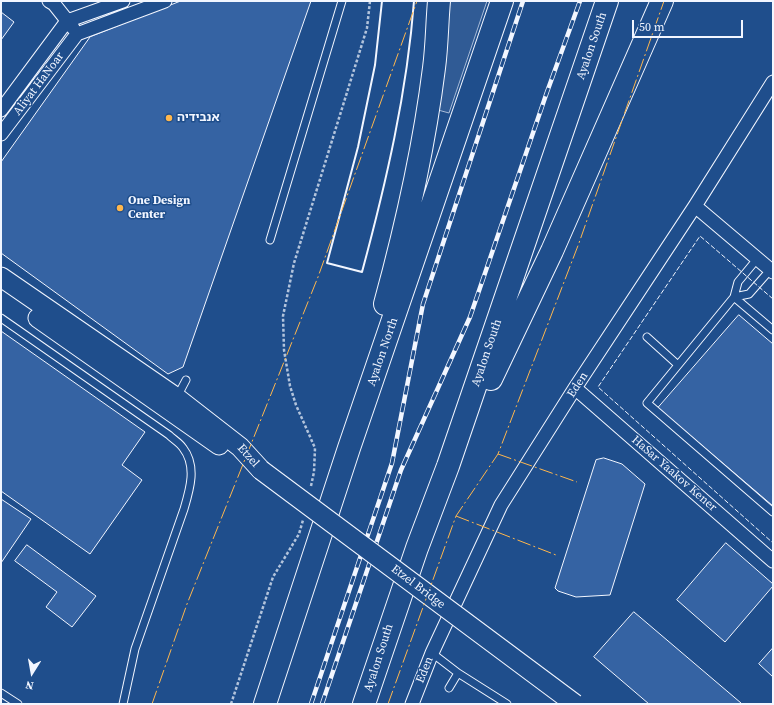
<!DOCTYPE html>
<meta charset="utf-8">
<style>
body{margin:0}
#map{position:relative;width:774px;height:705px;overflow:hidden;background:#1f4e8c;font-family:"Source Serif 4",serif}
canvas{display:block}
.frame{position:absolute;inset:0;border:2px solid #f2f6ff;pointer-events:none}
.north{position:absolute;left:12px;top:653px;width:40px;height:40px;-webkit-text-stroke:3px #1f4e8c;paint-order:stroke;rotate:191deg;font-size:11px;font-weight:700;line-height:16px;text-align:center;color:#f2f6ff}
.north::after{content:'';display:block;margin:auto;width:14px;height:18px;background:#f2f6ff;clip-path:polygon(50% 0,100% 100%,50% 72%,0 100%)}
.scale{position:absolute;left:632px;top:20px;width:111px;height:18px;box-sizing:border-box;border:2px solid #f2f6ff;border-top:0;padding-left:5px;font-size:12px;line-height:14px;white-space:nowrap;color:#f2f6ff;-webkit-text-stroke:3px #1f4e8c;paint-order:stroke}
</style>
<div id="map">
<canvas width="774" height="705"></canvas>
<div class="frame"></div>
<div class="north">N</div>
<div class="scale">50 m</div>
</div>
<script>
const ctx = document.querySelector('canvas').getContext('2d');
ctx.lineJoin = 'round';
function paint(path, color) { ctx.fillStyle = color; ctx.fill(path, 'evenodd'); }
function stroke(path, color, width, dash) { ctx.strokeStyle = color; ctx.lineWidth = width; ctx.lineCap = dash ? 'butt' : 'round'; ctx.setLineDash(dash || []); ctx.stroke(path); }
function drawText(font, color, halo, rows, align = 'center') {
  ctx.font = font + ' "Source Serif 4","Noto Sans Hebrew",serif'; ctx.lineWidth = 3; ctx.setLineDash([]); ctx.textBaseline = 'middle'; ctx.strokeStyle = halo; ctx.fillStyle = color; for (const [text, x, y, turn = 0] of rows) {
    ctx.save(); ctx.translate(x, y); ctx.rotate((+turn || 0) * Math.PI / 180); ctx.textAlign = isNaN(turn) ? turn : align; if (halo) ctx.strokeText(text, 0, 0); ctx.fillText(text, 0, 0); ctx.restore();
  }
}
const green = new Path2D(`
 M447 1H487L449 113 438 110Z`);
paint(green, '#305b95');
stroke(green, '#a8bbd7', 1);
const building = new Path2D(`
 M181 1H311L183 367 168 374 1 253V162L90 37Z
 M1 12 14 22 1 40Z
 M739 315 773 344V506L658 408Z
 M1 331 145 432 122 465 142 480 90 554 1 491Z
 M604 458 622 464 645 484 610 595 576 597 558 591 555 588 596 460Z
 M1 499 31 519 1 563Z
 M726 543 773 584V586L725 642 677 600Z
 M27 545 96 596 72 627 46 607 57 592 15 561Z
 M634 612 741 703 740 704H649L594 657Z
 M773 648V677L759 664Z`);
paint(building, '#3563a3');
stroke(building, '#f2f6ff', 1);
const lane = new Path2D(`
 M270 240 342 1
 M757 259 738 282 734 297 647 403 773 512
 M734 297 773 330
 M734 297 749 294 770 270
 M1 318 169 435C173 439 180 443 183 448 197 466 190 489 184 509L135 649 123 704
 M647 337 678 365
 M177 397 186 380
 M432 653 458 673 507 704
 M449 688 458 673
 M1 693 18 704`);
const street = new Path2D(`
 M49 1 54 4 73 28
 M67 21 123 1
 M77 34 165 1
 M1 110 67 21
 M1 134 77 34
 M695 206 773 272
 M575 388 773 561
 M412 704 432 653 501 505 575 388 695 206 773 82`);
const secondary = new Path2D(`
 M1 277 177 398 240 447 261 470
 M38 318 219 445`);
const highway = new Path2D(`
 M385 304C406 227 424 148 434 68 437 46 437 23 439 1
 M491 379 552 251 662 1
 M265 704 349 448 502 1
 M364 704 417 548 448 466 607 1`);
stroke(lane, '#f2f6ff', 9);
stroke(street, '#f2f6ff', 15);
stroke(secondary, '#f2f6ff', 21);
stroke(highway, '#f2f6ff', 24);
stroke(new Path2D(`
 M311 486 314 472 315 448 296 405 290 386 284 350 283 316 294 263 367 28 370 1
 M231 704 273 577 299 534 303 520`), '#b3c4dc', 2.5, [3, 2]);
stroke(lane, '#1f4e8c', 7);
stroke(street, '#1f4e8c', 13);
stroke(secondary, '#1f4e8c', 19);
stroke(highway, '#1f4e8c', 22);
const rail = new Path2D(`
 M311 704 392 463 423 304 523 1
 M322 704 401 470 470 317 547 92 580 1`);
stroke(rail, '#f2f6ff', 4.5);
stroke(rail, '#1f4e8c', 3, [9]);
const secondaryBridge = new Path2D(`
 M261 470 575 704`);
stroke(secondaryBridge, '#f2f6ff', 21, []);
stroke(secondaryBridge, '#1f4e8c', 19);
stroke(new Path2D(`
 M773 299 700 236 598 387 773 543`), '#f2f6ff', 1, [5, 2]);
stroke(new Path2D(`
 M382 1 375 65 358 147 327 263 362 272C386 183 407 93 414 1`), '#f2f6ff', 2);
stroke(new Path2D(`
 M498 454 577 482
 M456 516 556 555
 M152 704 187 604 318 277 417 1
 M388 704 456 516 498 454 579 243 664 1`), '#ffb74d', 1, [14, 3, 2, 3]);
for (const [x, y, r, color] of [
 [169,118,4,"#ffb74d"],
 [120,208,4,"#ffb74d"]
]) { const dot = new Path2D(); dot.arc(x, y, r, 0, 2 * Math.PI); ctx.fillStyle = color; ctx.fill(dot); stroke(dot, '#1f4e8c', 1.5); }
drawText('12px', '#f2f6ff', '#1f4e8c', [
 ["Ayalon South",592,46,-71],
 ["Aliyat HaNoar",39,84,-53],
 ["Ayalon North",383,352,-71],
 ["Ayalon South",487,353,-71],
 ["Eden",578,385,-57],
 ["Etzel",248,456,48],
 ["HaSar Yaakov Kener",674,474,41],
 ["Etzel Bridge",418,587,37],
 ["Ayalon South",379,658,-72],
 ["Eden",425,670,-68]
]);
drawText('bold 12px', '#f2f6ff', '#1f4e8c', [
 ["אנבידיה",177,118],
 ["One Design",128,201],
 ["Center",128,215]
], 'left');
</script>
